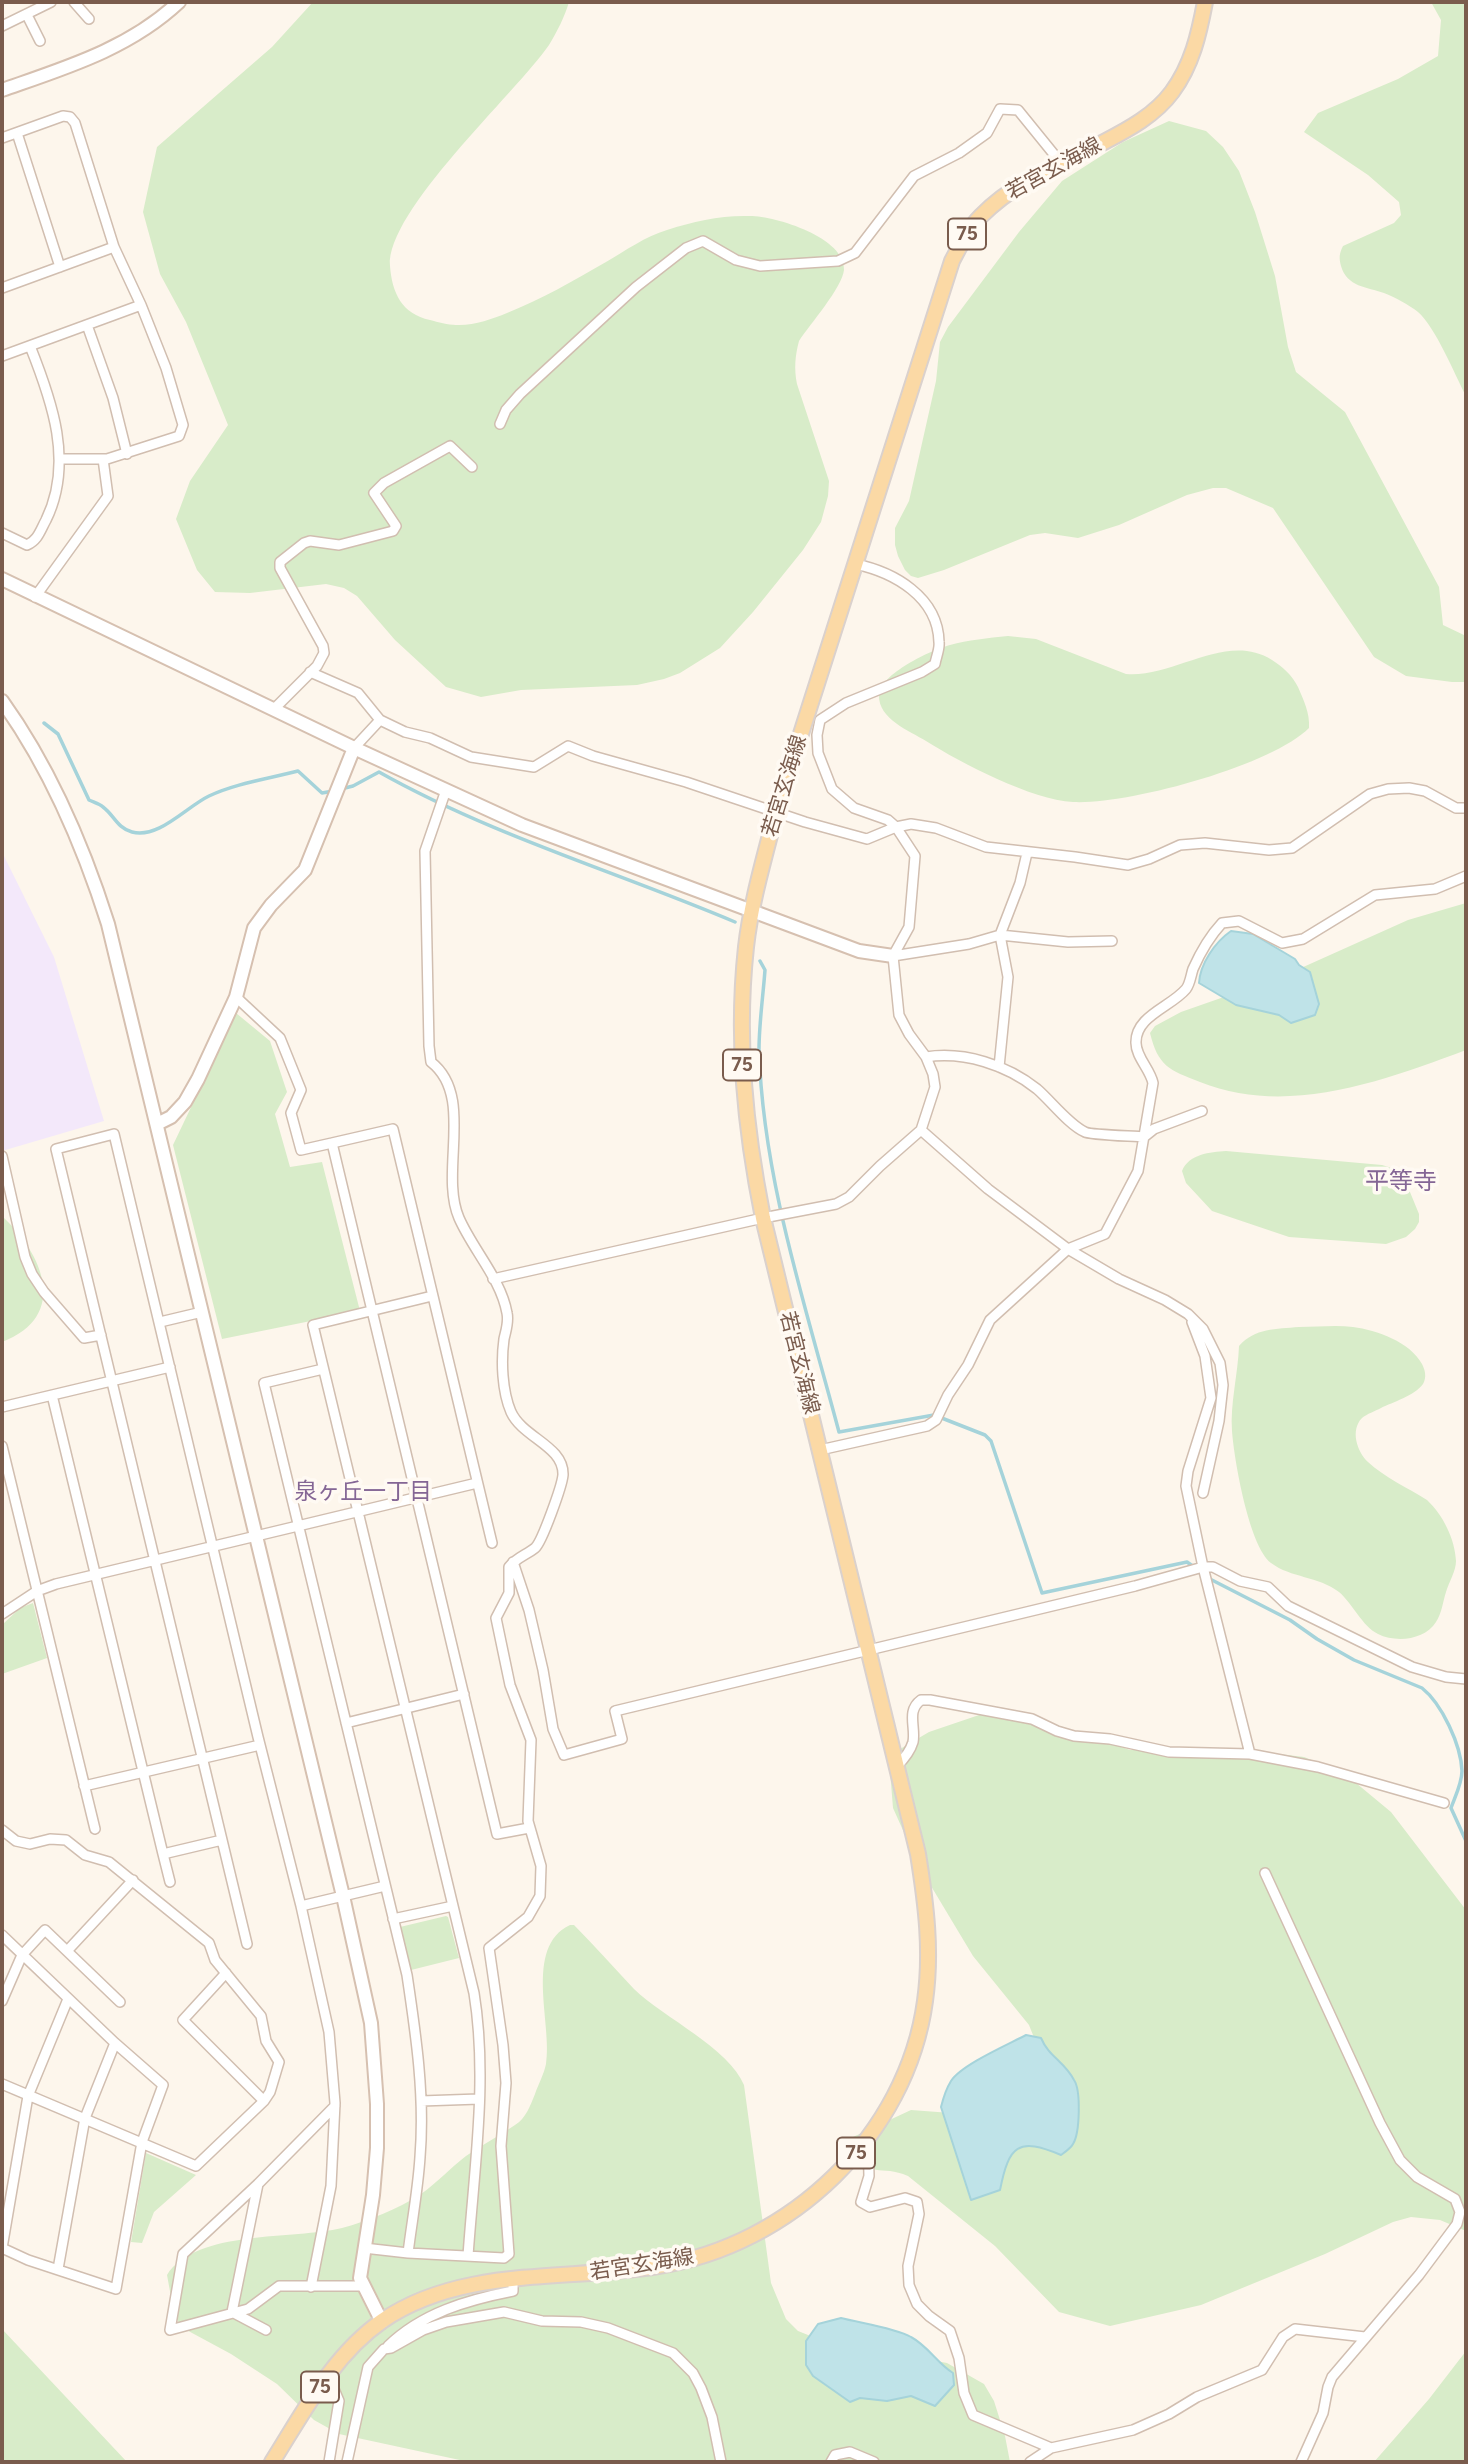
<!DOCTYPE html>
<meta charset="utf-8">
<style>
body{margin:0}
#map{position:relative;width:1468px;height:2464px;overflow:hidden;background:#fdf6ec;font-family:Figtree,sans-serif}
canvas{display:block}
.frame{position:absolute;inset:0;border:4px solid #7a5c4d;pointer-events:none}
</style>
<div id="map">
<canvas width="1468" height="2464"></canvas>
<div class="frame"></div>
</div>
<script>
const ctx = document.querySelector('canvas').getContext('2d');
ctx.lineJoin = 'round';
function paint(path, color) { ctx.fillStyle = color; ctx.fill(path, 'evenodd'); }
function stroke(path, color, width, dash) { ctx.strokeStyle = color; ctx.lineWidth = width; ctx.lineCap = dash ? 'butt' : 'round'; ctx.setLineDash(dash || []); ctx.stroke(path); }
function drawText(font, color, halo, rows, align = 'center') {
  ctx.font = font + ' Figtree,"Noto Sans JP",sans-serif'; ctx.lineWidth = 7; ctx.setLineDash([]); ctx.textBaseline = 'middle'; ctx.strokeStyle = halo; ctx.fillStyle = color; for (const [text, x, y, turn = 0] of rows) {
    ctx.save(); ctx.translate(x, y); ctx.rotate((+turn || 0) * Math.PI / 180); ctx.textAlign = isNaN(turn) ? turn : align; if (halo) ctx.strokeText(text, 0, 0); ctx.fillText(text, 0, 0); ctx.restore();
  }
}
paint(new Path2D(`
 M2 852 54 957 104 1121 2 1151Z`), '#f3e8fa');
paint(new Path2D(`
 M313 2H569C565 16 557 32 549 45 515 94 386 211 390 266 392 293 402 314 430 320 438 322 448 325 456 325 473 326 492 319 507 313 542 299 573 281 606 262 625 251 646 236 667 230 694 221 722 215 750 216 776 216 846 238 844 270 842 288 810 324 799 341 795 356 794 369 797 384L829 481 828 496 821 522 803 550 753 612 720 648 680 673 664 679 637 685 521 690 481 697 446 687 395 640 357 596 344 588 326 584 250 593 215 592 197 570 176 519 190 481 228 425 186 322 160 274 143 212 157 147 272 47Z
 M1431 2H1466V396C1454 373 1436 328 1418 312 1409 305 1395 297 1384 293 1367 287 1347 287 1341 266 1339 258 1339 254 1343 246L1394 223 1401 215 1399 202 1368 175 1304 132 1318 113 1398 79 1438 56 1441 20Z
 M1169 121 1206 131 1223 147 1239 171 1255 212 1275 276 1288 347 1296 372 1345 412 1439 587 1443 625 1466 636V682H1452L1406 676 1374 657 1273 508 1226 488H1213L1187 495 1119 525 1078 538 1045 533 1030 535 944 570 918 578 911 576 905 570 898 556 895 545V528L909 501 936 381 940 342 948 327 1019 232 1062 181 1123 142Z
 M1008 636 1036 639 1126 674C1175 678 1226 631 1272 660 1283 667 1292 675 1298 687 1304 701 1310 713 1309 728 1271 766 1127 805 1073 802 1032 800 961 763 926 741 910 731 878 719 879 695 880 674 931 650 950 645 968 640 988 638 1008 636Z
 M1466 903V1050C1383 1081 1287 1117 1200 1082 1169 1070 1158 1066 1150 1033L1155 1026 1181 1012 1281 977 1408 920Z
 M236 1013 270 1041 287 1092 275 1114 290 1167 322 1162 360 1311 222 1339 173 1145Z
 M1226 1151 1382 1165 1395 1169 1403 1175 1419 1214V1222L1415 1229 1406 1237 1386 1244 1289 1237 1212 1211 1186 1183 1182 1171C1189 1154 1210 1152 1226 1151Z
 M2 1216C43 1254 70 1316 2 1342Z
 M1299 1327C1317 1327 1336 1325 1353 1327 1377 1330 1410 1342 1422 1364 1425 1370 1427 1377 1423 1384 1414 1396 1393 1402 1381 1408 1375 1411 1367 1414 1362 1418 1350 1430 1357 1452 1368 1462 1384 1477 1408 1488 1427 1500 1443 1515 1455 1539 1456 1561 1456 1571 1449 1582 1446 1592 1443 1601 1442 1613 1436 1622 1425 1640 1396 1643 1378 1634 1362 1626 1353 1604 1339 1592 1318 1576 1291 1578 1271 1563 1249 1546 1234 1459 1232 1431 1230 1404 1238 1374 1239 1346 1255 1328 1276 1329 1299 1327Z
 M33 1603 47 1658 2 1674V1625L20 1608Z
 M982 1714H1002L1054 1724 1130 1750 1254 1751 1304 1757 1344 1773 1391 1812 1466 1910V2231L1440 2220 1411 2217 1393 2222 1325 2254 1201 2305 1110 2326 1059 2312 995 2246 908 2176C881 2164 868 2180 851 2150L853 2137 911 2110 951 2113 1047 2070 1029 2025 973 1956 919 1866 893 1808 890 1771 895 1752 929 1732Z
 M446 1916 448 1917 459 1958 411 1970 400 1927Z
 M570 1925H574C595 1946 614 1968 634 1989 664 2018 729 2048 744 2085L771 2283 786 2319 798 2331 813 2337 947 2363 984 2384 994 2401 1005 2436 1010 2462H469L339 2434 314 2420 277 2384 231 2354 181 2327 174 2313 167 2275C196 2229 294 2240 342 2228 368 2221 398 2209 421 2194 437 2183 450 2168 466 2156 482 2145 499 2136 515 2125 526 2118 530 2106 535 2094 538 2085 544 2074 546 2064 553 2025 523 1947 570 1925Z
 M146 2153 196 2175 154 2212 142 2243 131 2242Z
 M2 2329 127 2462H2Z
 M1466 2351V2462H1374L1429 2399Z`), '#d8ecc9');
const water = new Path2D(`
 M1231 931 1253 934 1295 959 1299 965 1310 972 1319 1004 1315 1015 1291 1023 1279 1015 1236 1005 1199 983C1200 964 1215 942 1231 931Z
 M1026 2035 1041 2038C1049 2057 1064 2061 1074 2080 1081 2090 1080 2133 1073 2144 1071 2148 1065 2152 1061 2155 1018 2137 1009 2145 1000 2190L971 2200 941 2107C943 2099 946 2089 951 2081 961 2065 1007 2045 1026 2035Z
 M841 2318C860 2323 895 2328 911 2337 928 2346 937 2363 953 2373L954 2385 935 2406 911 2396 887 2401 860 2398 850 2402 813 2376 806 2365V2341L818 2324Z`);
paint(water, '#bfe3e8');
stroke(water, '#a5d3da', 2);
stroke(new Path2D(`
 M44 723 58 734 89 800C93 802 100 804 103 807 114 815 117 828 132 832 159 839 186 807 209 796 237 783 268 779 298 771L322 793 333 791
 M341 789 353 786 379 772C491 835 617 872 735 922
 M760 961 765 970C763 997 759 1024 759 1050 763 1180 806 1307 839 1432L934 1415 985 1435 991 1441 1042 1593 1187 1562 1194 1567
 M1208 1578 1290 1620 1317 1639 1354 1660 1422 1688C1442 1704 1461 1745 1462 1771 1462 1783 1455 1797 1451 1808L1466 1841`), '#a5d3da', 3.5);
const street = new Path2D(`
 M74 2 89 19
 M27 15 40 41
 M2 26 51 2
 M17 133 60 267
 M2 138 63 116 70 117 75 123 114 247 141 305 166 368 183 425 179 436 107 459H59
 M2 288 114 247
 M87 325 113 398 127 454
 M2 356 141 305
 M500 424 506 410 520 394 636 287 686 248 703 241 736 260 760 266 838 261 855 253 914 176 959 153 987 133 1000 109 1018 110 1061 163
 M2 533 27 545C38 540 40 531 46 520 74 463 52 401 30 346
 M35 597 108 496 103 459
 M310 672 358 693 380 720 405 732 430 738 471 757 534 767 568 746 593 756 686 782 805 822 867 839 896 827 911 824 936 828 986 847 1075 857 1128 865 1149 859 1180 845 1205 843 1269 850 1292 848 1370 794 1388 789 1409 788 1425 791 1456 808H1466
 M274 709 317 666 324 653 323 646 280 568V562L304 543 310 541 339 545 393 531 396 526 374 493 384 483 450 446 472 467
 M354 748 380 720
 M893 956 969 944 1000 935 1068 942 1112 941
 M236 997 280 1038 301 1090 291 1113 301 1150 332 1143
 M926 1057C964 1051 1007 1065 1037 1089 1050 1100 1069 1125 1085 1132 1090 1135 1134 1136 1144 1137L1154 1129 1202 1111
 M999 1067 1008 977 1000 935 1020 883 1027 853
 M921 1130 988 1189 1068 1249 1119 1279 1165 1300 1188 1314 1203 1329 1220 1363 1223 1385 1219 1421 1203 1493
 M2 1156 25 1257 32 1274 44 1292 84 1338 101 1335
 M493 1279 763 1218 836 1204 849 1197 880 1166 921 1130 935 1087 933 1074 926 1057 909 1034 899 1015 893 956 909 927 915 856 896 827 888 820 854 808 832 789 818 753 817 735 820 720 846 703 922 672 935 664C936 657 940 649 939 642 938 597 894 572 855 564
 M432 1296 313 1325 474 1993C488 2079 474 2169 468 2256
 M160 1322 202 1312
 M1192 1322 1205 1356 1211 1398 1188 1471 1186 1486 1203 1567 1250 1754
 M323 1369 264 1383 407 1975C416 2035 425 2096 420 2157 418 2189 412 2221 408 2253
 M52 1395 163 1854 222 1840
 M2 1407 170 1367
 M2 1446 95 1829
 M820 1450 927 1426 936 1420 948 1395 968 1365 990 1320 1068 1249 1105 1234 1138 1171 1153 1083C1150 1069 1136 1057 1136 1043 1135 1016 1171 1007 1186 989 1190 984 1191 975 1193 969 1201 951 1209 937 1222 923L1239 921 1282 943 1303 939 1375 895 1435 889 1466 876
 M492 1543 393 1129 332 1143 497 1834 529 1828
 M513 1562 529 1610 543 1670 553 1729 564 1755 622 1739 615 1711 1135 1586 1203 1567H1213L1240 1581 1268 1587 1288 1606 1412 1667 1446 1677 1466 1679
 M2 1614 37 1591 56 1584 477 1483
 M346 1723 464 1694
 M897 1766C904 1759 910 1752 913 1742 916 1727 906 1711 921 1700H930L1032 1719 1057 1731 1074 1736 1110 1739 1169 1752 1250 1754 1318 1767 1444 1803
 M84 1786 260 1745
 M2 1830 16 1841 30 1844 50 1839 66 1840 85 1855 109 1862 209 1943 215 1960 261 2016 266 2041 279 2062 270 2092 264 2101 196 2166 2 2084
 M163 1854 170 1882
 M1265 1873 1380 2123 1400 2160 1417 2177 1455 2199 1460 2212 1457 2224 1419 2275 1332 2377 1328 2387 1323 2413 1301 2462
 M301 1906 385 1886
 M393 1919 453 1906
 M2 1935 115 2043 163 2085 142 2142 116 2289 28 2260 2 2248
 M247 1944 56 1149 114 1134 258 1737 301 1906 329 2032 335 2103 331 2186 311 2287
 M68 1950 133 1880
 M226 1973 183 2020 264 2101
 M2 2001 22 1955 45 1930 120 2002
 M421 2101 479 2099
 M335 2106 258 2184 183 2254 170 2330 248 2309 279 2286H363
 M868 2137 869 2176 861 2202 870 2207 905 2198 917 2202 919 2214 908 2266 909 2285 917 2304 929 2316 950 2331 959 2358 964 2393 973 2415 1051 2448
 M2 2248 28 2096 68 1999
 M364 2248 408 2253 504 2258 509 2254 501 2146 506 2083 503 2045 489 1948 528 1917 540 1896 541 1866 528 1821 531 1740 510 1685 496 1618 509 1593V1567C516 1558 526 1555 535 1548 542 1542 562 1486 563 1475 564 1446 523 1438 511 1412 502 1391 501 1361 504 1339 506 1330 509 1322 507 1313 501 1279 473 1250 459 1218 439 1172 475 1096 431 1062L429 1046 425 851 446 790
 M58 2269 85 2118 115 2043
 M232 2312 258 2184
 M232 2312 266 2330
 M388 2346C422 2313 467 2300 513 2291V2280
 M323 2383 334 2389 339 2401 329 2462
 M347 2462 368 2367 384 2349 391 2348 423 2330 446 2322 504 2312 542 2321 581 2322 608 2328 673 2353 693 2373 701 2388 712 2417 721 2462
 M831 2462 835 2455 850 2452 874 2462
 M1030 2462 1051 2448 1133 2430 1169 2414 1197 2397 1262 2370 1283 2337 1295 2329 1365 2337`);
const secondary = new Path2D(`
 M2 90C65 68 129 49 179 2
 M2 579 354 748 522 825 859 951 893 956
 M2 701C50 768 83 845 108 924L343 1896 371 2023 377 2104V2148L373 2195 360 2278 382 2322
 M157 1124 171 1117 185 1102 198 1079 236 997 254 928 271 905 305 870 354 748`);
const primary = new Path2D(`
 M272 2462C303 2413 333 2355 382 2321 462 2266 567 2281 658 2266 790 2246 907 2135 925 2001 932 1951 926 1904 918 1854L763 1218C745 1128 736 1039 746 947 751 902 765 856 776 812L952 261C960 246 968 229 981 216 1015 181 1061 164 1104 142 1129 129 1155 115 1172 92 1192 65 1199 34 1205 2`);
stroke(street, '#d1beb0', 12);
stroke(secondary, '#d6c0b0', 16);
stroke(primary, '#dad1cd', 18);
stroke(street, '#fff', 9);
stroke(secondary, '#fff', 12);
stroke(primary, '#fbd9a5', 14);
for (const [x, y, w] of [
 [967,234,38],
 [742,1065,38],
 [856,2153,38],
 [320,2387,38]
]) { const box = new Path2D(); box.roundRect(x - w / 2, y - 15.5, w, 31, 5); ctx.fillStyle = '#fffaf3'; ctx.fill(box); stroke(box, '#7a5c4d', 2); }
drawText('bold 19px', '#7a5c4d', null, [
 ["75",967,234],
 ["75",742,1065],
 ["75",856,2153],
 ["75",320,2387]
]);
drawText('21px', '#7a5c4d', '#fffaf3', [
 ["若宮玄海線",1054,169,-29],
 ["若宮玄海線",785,786,-73],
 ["若宮玄海線",799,1363,76],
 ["若宮玄海線",642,2265,-9]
]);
drawText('23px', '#846695', '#fffaf3', [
 ["泉ヶ丘一丁目",363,1492]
]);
drawText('24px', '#846695', '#fffaf3', [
 ["平等寺",1401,1182]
]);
</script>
